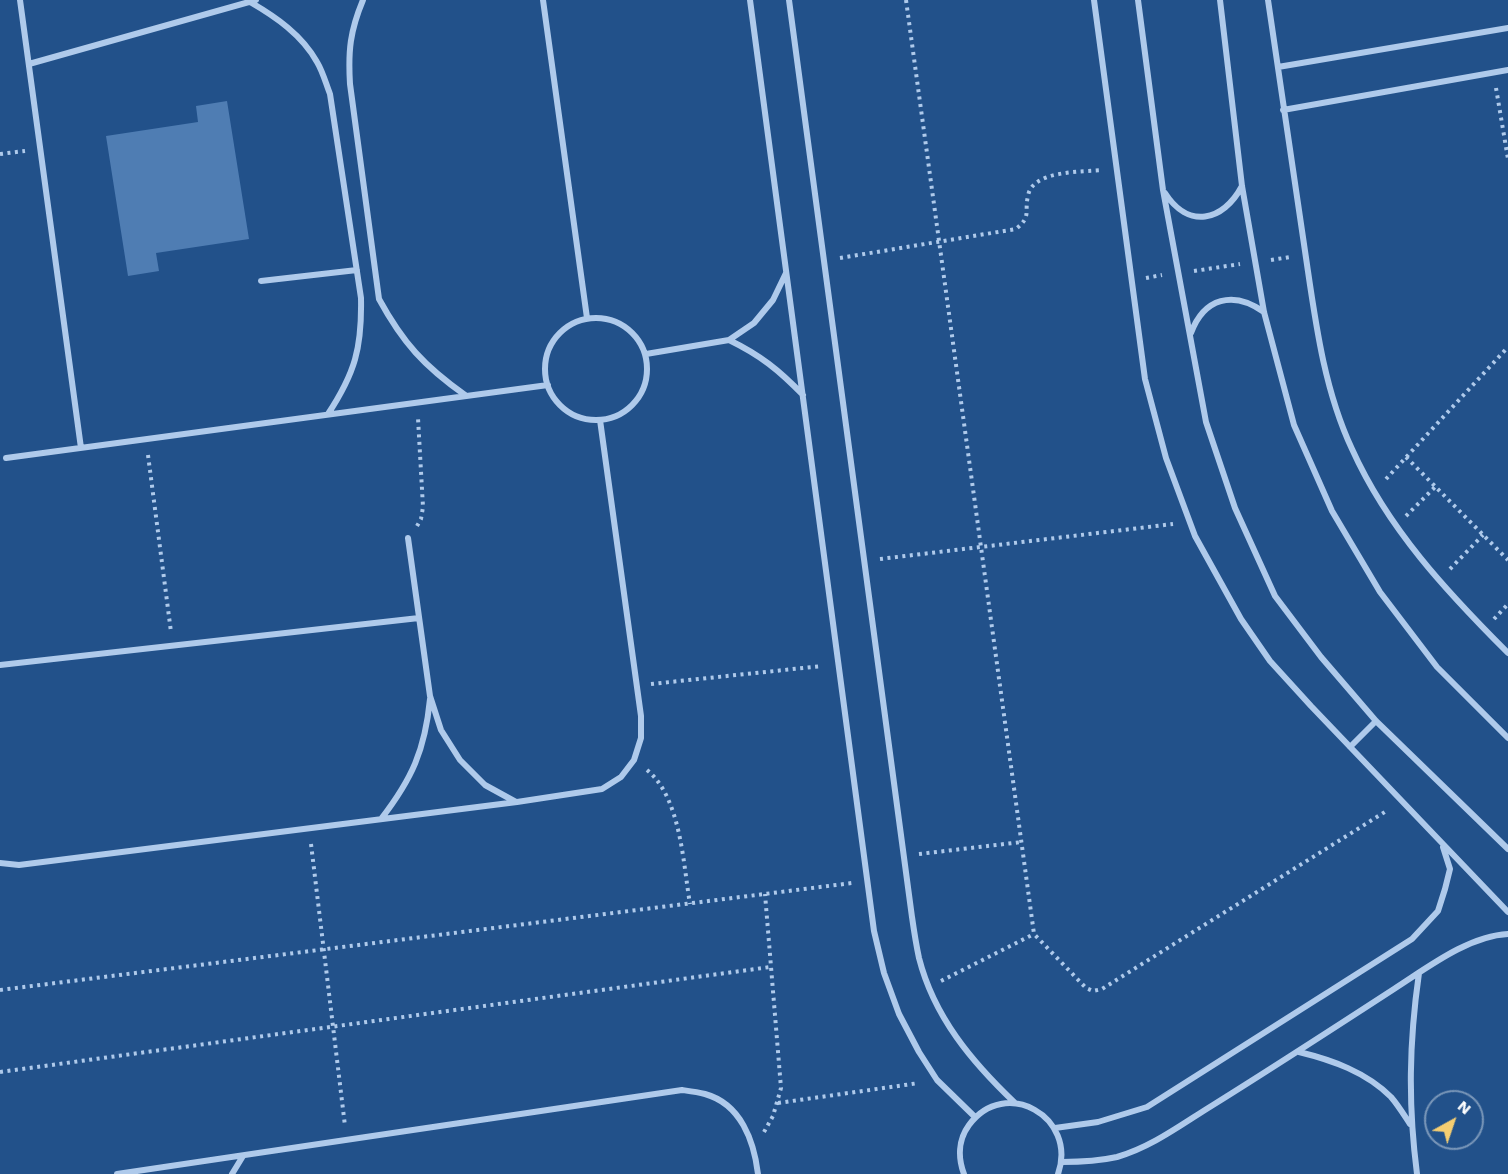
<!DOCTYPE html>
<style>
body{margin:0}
#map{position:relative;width:1508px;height:1174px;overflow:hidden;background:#22518a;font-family:"Work Sans",sans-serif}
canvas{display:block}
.north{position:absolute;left:1424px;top:1090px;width:60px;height:60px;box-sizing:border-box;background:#22518a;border:2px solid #7a97b9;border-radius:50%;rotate:40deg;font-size:16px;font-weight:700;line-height:24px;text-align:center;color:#fff}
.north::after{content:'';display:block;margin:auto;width:21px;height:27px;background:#f6ce71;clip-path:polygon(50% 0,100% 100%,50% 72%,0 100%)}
</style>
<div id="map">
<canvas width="1508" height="1174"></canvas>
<div class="north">N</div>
</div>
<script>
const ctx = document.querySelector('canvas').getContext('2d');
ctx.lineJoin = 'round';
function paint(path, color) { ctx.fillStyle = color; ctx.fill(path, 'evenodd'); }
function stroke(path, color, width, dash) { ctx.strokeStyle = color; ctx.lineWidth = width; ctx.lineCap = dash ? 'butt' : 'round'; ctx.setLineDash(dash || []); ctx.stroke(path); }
paint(new Path2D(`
 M227 101 249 239 156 253 159 271 128 276 106 136 198 122 196 106Z`), '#4f7db3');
stroke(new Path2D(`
 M906 0 1034 934 1086 988 1093 991 1102 989 1388 810
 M1496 88 1508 159
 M0 154 25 151
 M840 258 1016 229C1032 216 1024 212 1028 196 1032 170 1082 172 1103 170
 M1271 260 1290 257
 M1194 271 1240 264
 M1146 278 1162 275
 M148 455 171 632
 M1406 457 1508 560
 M1386 479 1508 347
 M1406 516 1435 487
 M417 526 421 519 423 507 418 418
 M880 559 1173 524
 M1450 569 1483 535
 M1494 619 1508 604
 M651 684 822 666
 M647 770C681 798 683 863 690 904
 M311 844 345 1126
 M919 854 1022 842
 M941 981 1034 934
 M0 990 852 883
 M0 1072 770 967
 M778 1103 919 1083
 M764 1132 773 1116 781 1088 765 894`), '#afcaeb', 4, [3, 4.5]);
stroke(new Path2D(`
 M20 0 81 448
 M363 0C350 31 348 51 350 84L379 299C403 343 424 366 465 395
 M543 0 587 318
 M750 0 874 931 884 973 899 1014 919 1052 937 1080 975 1117
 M789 0 912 917C914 931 916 944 919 958 934 1017 972 1062 1015 1103
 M1094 0 1145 379 1166 458 1195 536 1241 619 1270 661 1311 706 1508 912
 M1138 0 1163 190 1206 422 1235 508 1275 596 1321 657 1376 721 1508 849
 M1220 0 1242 186 1264 312 1294 425 1332 511 1380 592 1437 667 1508 738
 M1268 0C1281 84 1292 167 1305 251 1315 318 1323 387 1352 449 1388 529 1447 592 1508 653
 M250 2C276 17 302 35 317 62 323 72 326 84 330 94L361 298C362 348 355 373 328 414
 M29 64 256 0
 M1278 67 1508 28
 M1283 110 1508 70
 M1165 193C1188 229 1223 222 1242 186
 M261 281 357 270
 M545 369a51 51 0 1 1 102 0a51 51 0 1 1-102 0Z
 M1191 333C1204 298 1233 290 1264 312
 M729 340C760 355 779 370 803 395
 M646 354 729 340 754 323 773 300 786 273
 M6 458 548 385
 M408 538 430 696 441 730 460 760 485 785 516 802
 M0 665 419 618
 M1350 747 1376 721
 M381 819C412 779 425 750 430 699
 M0 863 19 865 517 802 602 789 621 777 634 760 641 738V716L600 420
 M1299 1052C1332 1060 1366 1072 1391 1097 1398 1105 1404 1115 1410 1124
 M1055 1128 1098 1122 1147 1107 1412 939 1438 911 1445 889 1450 869 1443 847
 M1062 1162C1080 1162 1099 1161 1117 1157 1152 1147 1182 1124 1213 1105 1274 1067 1334 1028 1394 989 1427 968 1468 936 1508 934
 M117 1174 682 1090C689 1091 697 1092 705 1094 741 1104 754 1141 758 1174
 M232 1174 243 1156
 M964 1174C958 1158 958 1140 969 1125 1005 1076 1078 1117 1058 1174
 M1417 1174C1408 1104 1409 1043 1419 973`), '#afcaeb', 6);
</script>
